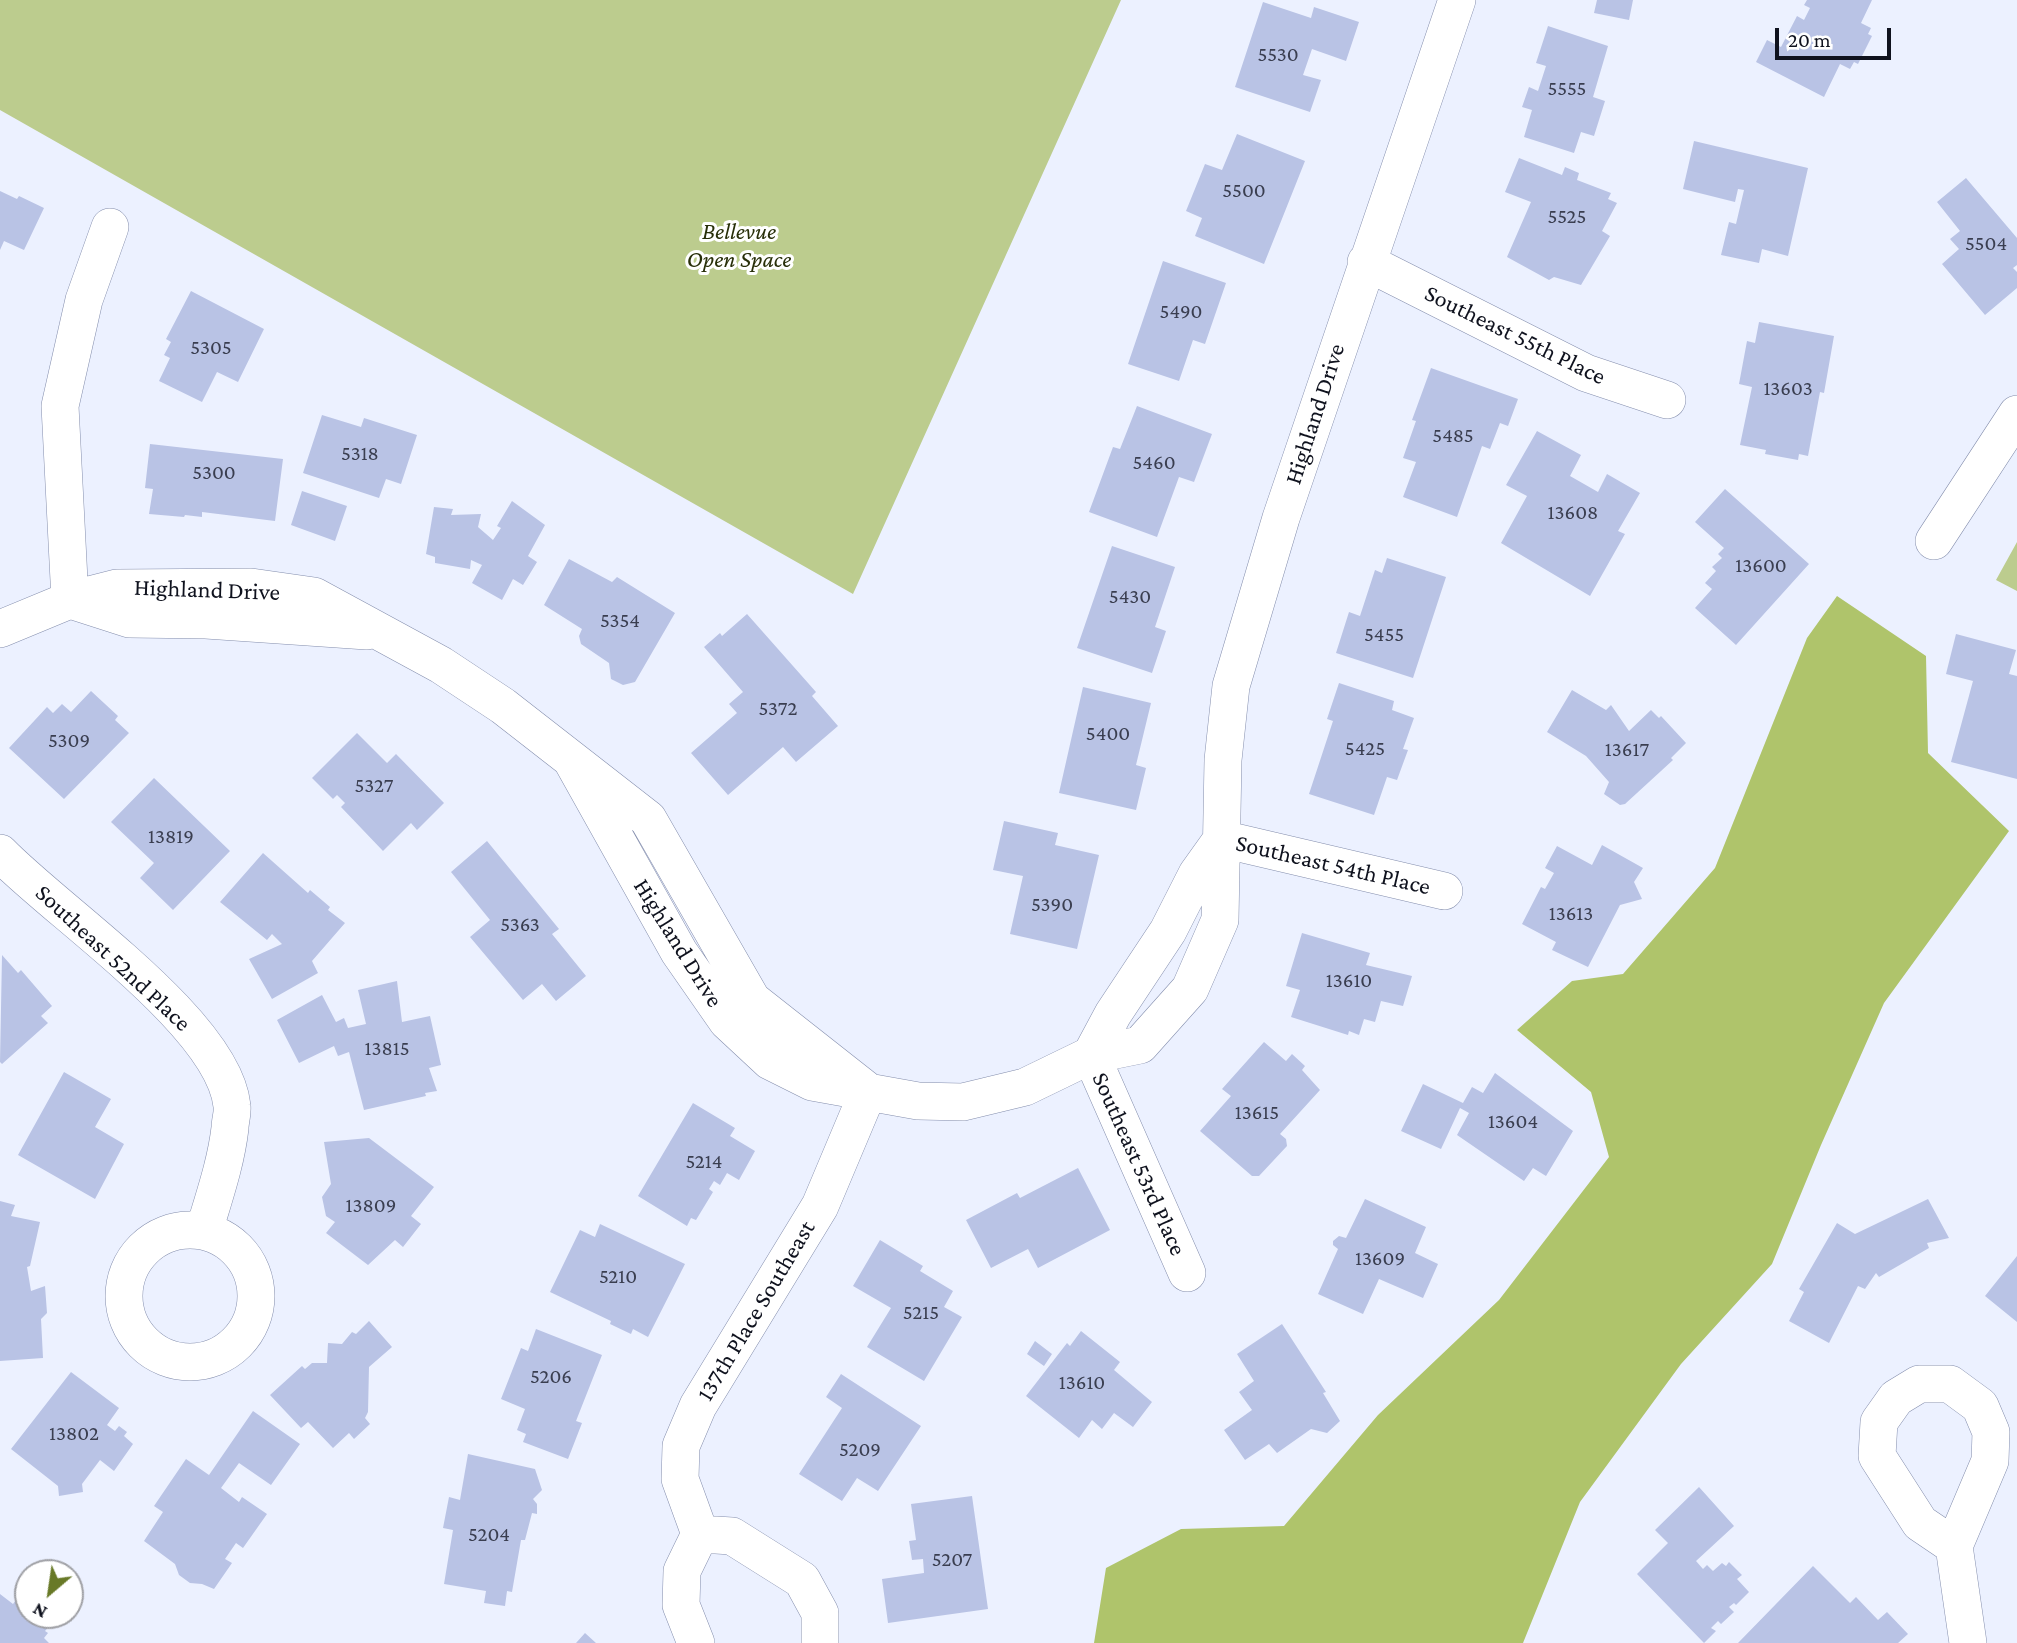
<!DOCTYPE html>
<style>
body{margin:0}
#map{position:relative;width:2017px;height:1643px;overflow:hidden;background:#ecf1ff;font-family:"Crimson Pro",serif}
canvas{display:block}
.north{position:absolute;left:14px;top:1559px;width:70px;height:70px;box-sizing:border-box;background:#fff;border:2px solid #9fa0a5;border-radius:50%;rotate:209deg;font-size:19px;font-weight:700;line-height:28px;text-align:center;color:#0f121e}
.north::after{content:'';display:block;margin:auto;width:24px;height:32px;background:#687927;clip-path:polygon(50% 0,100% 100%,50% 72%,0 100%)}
.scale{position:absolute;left:1775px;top:28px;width:116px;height:32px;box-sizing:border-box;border:4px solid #0f121e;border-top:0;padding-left:9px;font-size:21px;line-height:24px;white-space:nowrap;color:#0f121e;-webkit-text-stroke:5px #fff;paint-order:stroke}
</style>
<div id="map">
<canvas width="2017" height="1643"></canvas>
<div class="north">N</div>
<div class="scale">20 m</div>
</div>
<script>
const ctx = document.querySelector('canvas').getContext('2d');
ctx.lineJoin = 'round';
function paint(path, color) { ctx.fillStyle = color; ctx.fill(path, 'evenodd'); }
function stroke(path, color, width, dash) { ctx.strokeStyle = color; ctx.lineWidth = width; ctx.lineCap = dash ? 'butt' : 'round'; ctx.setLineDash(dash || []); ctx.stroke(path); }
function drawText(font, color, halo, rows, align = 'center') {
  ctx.font = font + ' "Crimson Pro",serif'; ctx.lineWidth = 6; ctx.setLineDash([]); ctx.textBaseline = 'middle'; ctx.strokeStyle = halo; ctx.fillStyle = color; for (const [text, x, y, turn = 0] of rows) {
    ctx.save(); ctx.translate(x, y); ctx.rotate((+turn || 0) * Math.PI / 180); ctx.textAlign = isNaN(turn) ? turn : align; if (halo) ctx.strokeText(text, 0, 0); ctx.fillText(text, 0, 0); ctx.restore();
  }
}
paint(new Path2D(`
 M0 0H1121L853 594 0 110Z
 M2017 542V591L1996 580Z`), '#bccc8e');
paint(new Path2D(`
 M1837 596 1926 656 1928 753 2009 831 1884 1003 1821 1145 1772 1264 1681 1364 1580 1502 1523 1643H1094L1106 1568 1181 1529 1284 1526 1378 1415 1499 1300 1609 1157 1591 1092 1517 1030 1572 981 1623 974 1715 868 1807 638Z`), '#afc46b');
paint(new Path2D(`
 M1597 0H1633L1629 20 1594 13Z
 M1807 0H1872L1861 23 1871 28 1868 34 1872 36 1858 64 1854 62 1850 69 1840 64 1824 97 1756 62 1767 40 1781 47 1797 16 1804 20 1810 8 1804 5Z
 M1263 2 1311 18 1314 7 1359 22 1346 61 1312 49 1303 75 1321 80 1310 112 1235 87Z
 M1548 26 1608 46 1593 97 1605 101 1594 136 1581 132 1574 153 1524 137 1532 110 1522 107 1529 87 1538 91 1546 66 1536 63Z
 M1237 134 1305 161 1264 264 1195 236 1202 218 1186 211 1205 164 1222 170Z
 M1694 141 1808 168 1788 256 1762 249 1759 263 1721 255 1729 222 1736 224 1744 190 1738 189 1735 202 1683 189Z
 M1519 158 1562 175 1565 167 1579 173 1577 180 1611 193 1608 199 1617 203 1602 231 1610 236 1581 285 1554 277 1549 280 1507 257 1531 202 1505 192Z
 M1966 178 2017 238V265L2013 268 2017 272V288L1985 315 1942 264 1959 249 1950 239 1960 231 1937 202Z
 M0 191 17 199 19 196 44 208 24 250 4 241 0 250Z
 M1163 261 1226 283 1205 344 1193 340 1179 381 1128 364Z
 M191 291 264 329 238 382 217 372 202 402 159 381 170 358 164 355 171 342 166 339Z
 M1759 322 1834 336 1824 393 1820 392 1808 456 1799 454 1798 460 1765 454 1766 450 1740 445 1752 387 1739 384 1747 341 1755 343Z
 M1431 368 1518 399 1508 426 1500 423 1490 449 1482 446 1457 517 1403 497 1416 462 1403 458 1416 421 1412 420Z
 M1137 406 1212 434 1194 482 1179 477 1157 537 1089 512 1113 447 1120 449Z
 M322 415 361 427 364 418 417 435 401 484 386 479 379 498 303 473Z
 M1537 431 1581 455 1570 476 1598 492 1607 474 1640 493 1618 531 1625 534 1590 596 1501 543 1527 496 1506 485Z
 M150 444 283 459 275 521 202 512V517L185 515 184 517 149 514 153 489 145 488Z
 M1725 489 1809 564 1736 645 1695 608 1712 589 1705 583 1716 571 1712 567 1722 558 1718 554 1724 548 1695 522Z
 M302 491 347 506 335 541 291 525Z
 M512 501 545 525 528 556 537 562 523 585 513 579 502 600 472 583 482 565 471 560 470 569 435 563V557L426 554 434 507 453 509 451 515 481 514 478 527 493 540 501 528 497 526Z
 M1112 546 1175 567 1155 627 1166 631 1152 673 1077 648Z
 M1387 558 1446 577 1413 678 1336 653 1349 612 1360 616 1375 570 1382 573Z
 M569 559 612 582 617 577 675 613 635 682 623 685 611 679 609 663 581 644 579 636 582 629 544 605Z
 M747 614 816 692 812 696 838 726 796 762 783 747 728 795 691 753 737 713 729 704 743 692 704 647 720 633 722 636Z
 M1956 634 2016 650 2009 674 2017 676V779L1951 762 1973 681 1946 674Z
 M1339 683 1394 701 1392 710 1414 718 1403 749 1408 750 1397 780 1387 777 1374 815 1309 794 1333 721 1327 719Z
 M1083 687 1151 703 1136 765 1146 768 1136 810 1059 793Z
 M1572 690 1606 710 1611 705 1629 731 1651 710 1659 718 1661 716 1686 743 1671 758 1673 760 1625 804 1620 805 1604 794 1609 782 1586 756 1547 732Z
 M91 691 118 716 115 720 129 733 64 799 9 748 47 707 53 713 62 704 71 712Z
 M357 733 387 763 396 754 444 803 417 830 411 823 383 851 341 807 345 803 337 795 333 799 312 778Z
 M154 778 230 851 173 910 140 878 154 863 111 822Z
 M1004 821 1058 833 1055 845 1099 855 1077 949 1010 934 1023 876 993 870Z
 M487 841 559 929 552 934 586 976 556 1001 542 984 523 1000 470 937 490 920 451 872Z
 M1602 845 1643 868 1634 882 1642 899 1620 905 1588 967 1552 950 1556 942 1522 924 1541 887 1545 889 1554 873 1545 868 1557 846 1592 865Z
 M263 853 308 893 310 890 330 907 328 910 345 923 312 961 318 973 272 999 249 959 282 944 272 934 267 940 220 902Z
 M1302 933 1370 953 1366 965 1412 976 1403 1006 1381 1001 1375 1022 1364 1019 1359 1035 1349 1031 1348 1035 1291 1017 1300 990 1286 986Z
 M2 955 18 973 21 970 52 1006 41 1016 48 1023 2 1064 0 1062Z
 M397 981 402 1022 430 1016 441 1065 429 1068 437 1091 425 1093 426 1096 364 1110 349 1052 338 1056 334 1046 299 1063 277 1020 322 995 336 1022 344 1018 348 1028 366 1024 358 990Z
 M1264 1042 1286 1061 1292 1054 1305 1066 1302 1070 1320 1090 1280 1134 1286 1139 1287 1146 1259 1176H1252L1200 1131 1231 1096 1222 1089Z
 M64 1072 111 1099 95 1127 124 1144 95 1199 18 1155Z
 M1495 1073 1573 1131 1546 1176 1533 1168 1524 1181 1457 1135 1469 1113 1460 1108 1441 1149 1401 1131 1423 1084 1463 1103 1472 1087 1483 1093Z
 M693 1103 735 1128 730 1136 755 1151 739 1180 727 1173 720 1185 714 1181 709 1189 713 1192 696 1220 691 1218 687 1226 638 1196Z
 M369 1138 434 1187 411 1216 421 1224 403 1247 395 1240 368 1265 326 1233 335 1222 326 1216 322 1197 331 1184 324 1142Z
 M1078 1168 1110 1230 1038 1268 1028 1249 991 1268 966 1220 1017 1193 1020 1198Z
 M1365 1199 1426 1227 1415 1253 1438 1264 1423 1298 1379 1279 1363 1314 1318 1294 1338 1249 1333 1245V1241L1339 1236 1346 1238Z
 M1928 1199 1949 1238 1927 1243 1929 1248 1879 1277 1876 1273 1865 1289 1858 1286 1829 1343 1789 1321 1804 1292 1799 1289 1837 1223 1855 1234Z
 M0 1201 15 1205 11 1216 40 1222 30 1266 27 1267 31 1291 45 1286 47 1313 41 1319 43 1358 0 1361Z
 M600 1224 685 1264 648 1337 633 1329 631 1334 610 1324 611 1321 550 1292 580 1230 595 1237Z
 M880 1240 923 1266 920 1271 953 1291 944 1307 962 1317 924 1381 867 1347 891 1308 853 1286Z
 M2017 1256V1322L1985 1296Z
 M369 1321 392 1347 369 1367 368 1412 365 1418 370 1424 354 1439 349 1433 333 1448 308 1422 301 1428 270 1395 302 1366 305 1369 312 1363H327L328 1343 342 1344 352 1332 356 1334Z
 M1282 1324 1326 1392 1323 1393 1340 1421 1327 1433 1311 1429 1277 1453 1269 1444 1245 1460 1224 1430 1252 1410 1239 1392 1254 1381 1237 1354Z
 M536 1329 602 1355 576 1421 582 1423 568 1459 523 1442 526 1434 517 1430 525 1409 501 1399 521 1348 528 1351Z
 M1081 1331 1120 1362 1114 1370 1152 1402 1133 1427 1114 1413 1102 1429 1092 1420 1079 1438 1026 1396 1067 1343 1070 1346Z
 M1035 1341 1052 1354 1044 1366 1027 1354Z
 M71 1372 119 1408 107 1425 115 1431 119 1426 127 1432 124 1436 133 1444 114 1471 100 1460 82 1484 83 1492 59 1496 58 1486 11 1449Z
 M841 1374 921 1426 878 1491 857 1478 842 1501 799 1474 842 1408 826 1397Z
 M253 1411 300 1444 271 1485 239 1463 221 1488 239 1502 242 1497 267 1514 243 1548 236 1543 225 1559 232 1563 214 1589 202 1584 190 1583 179 1575 175 1564 144 1541 163 1512 154 1506 186 1459 209 1475Z
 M468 1454 535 1469 542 1490 533 1499 537 1504V1514L532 1513 525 1540H521L512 1592 507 1591 505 1606 484 1603 486 1591 444 1584 453 1530 443 1528 449 1497 460 1500Z
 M1699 1487 1734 1526 1696 1561 1703 1569 1707 1565 1713 1571 1722 1563 1726 1566 1729 1562 1742 1575 1737 1579 1749 1592 1736 1605 1734 1603 1729 1607 1734 1612 1721 1624 1718 1621 1711 1628 1716 1631 1704 1643 1637 1574 1668 1543 1655 1530Z
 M972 1496 988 1609 888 1623 882 1579 924 1573 923 1559 912 1560 909 1541 916 1540 911 1504Z
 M1813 1566 1850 1603 1856 1597 1878 1620 1887 1612 1908 1634 1898 1643H1738Z
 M0 1594 13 1604 16 1600 28 1609V1615H41L51 1624 45 1631 48 1633 44 1638 49 1643H0Z
 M585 1633 596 1643H576Z`), '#b9c3e5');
const minor = new Path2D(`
 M1366 262 1586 373 1667 400
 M1934 541 2017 414
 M70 600 60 406 84 300 110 227
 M70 600 129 619 206 620 367 631
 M0 629 70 600 117 588 251 587 314 596 441 665 503 706 648 819 752 1000 865 1089
 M571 759 679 952 727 1021 770 1061 812 1082 918 1101 963 1102 1025 1087 1091 1055 1140 1045 1190 989 1220 920 1223 760 1231 686 1281 518 1457 0
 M1222 839 1444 891
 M0 853C58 913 224 1024 232 1106 233 1113 230 1121 230 1128 226 1163 214 1197 204 1231
 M1091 1055 1113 1014 1168 931 1197 874 1222 839
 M1091 1055 1187 1273
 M124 1296a66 66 0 1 1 132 0a66 66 0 1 1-132 0Z
 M1919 1384H1950L1980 1406 1991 1432 1990 1461 1954 1546 1920 1523 1877 1456 1879 1422 1896 1398Z
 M700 1534 732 1536 802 1580 820 1613V1643
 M1954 1546 1968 1643
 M696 1643 681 1605 682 1571 700 1534 680 1479 681 1446 698 1406 820 1206 868 1092`);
stroke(minor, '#848ead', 38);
stroke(minor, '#fff', 37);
drawText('21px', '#3a3e50', null, [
 ["5530",1278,55],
 ["5555",1567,89],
 ["5500",1244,191],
 ["5525",1567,217],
 ["5504",1986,244],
 ["5490",1181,312],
 ["5305",211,348],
 ["13603",1788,389],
 ["5485",1453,436],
 ["5318",360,454],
 ["5460",1154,463],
 ["5300",214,473],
 ["13608",1573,513],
 ["13600",1761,566],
 ["5430",1130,597],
 ["5354",620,621],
 ["5455",1384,635],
 ["5372",778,709],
 ["5400",1108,734],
 ["5309",69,741],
 ["5425",1365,749],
 ["13617",1627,750],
 ["5327",374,786],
 ["13819",171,837],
 ["5390",1052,905],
 ["13613",1571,914],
 ["5363",520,925],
 ["13610",1349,981],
 ["13815",387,1049],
 ["13615",1257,1113],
 ["13604",1513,1122],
 ["5214",704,1162],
 ["13809",371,1206],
 ["13609",1380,1259],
 ["5210",618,1277],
 ["5215",921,1313],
 ["5206",551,1377],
 ["13610",1082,1383],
 ["13802",74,1434],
 ["5209",860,1450],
 ["5204",489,1535],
 ["5207",952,1560]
]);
drawText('italic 24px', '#282f09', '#fff', [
 ["Bellevue",739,232],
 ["Open Space",739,260]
]);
drawText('24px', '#0f121e', '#fff', [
 ["Southeast 55th Place",1515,335,26],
 ["Highland Drive",1315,414,-72],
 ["Highland Drive",207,590,2],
 ["Southeast 54th Place",1333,865,13],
 ["Highland Drive",678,943,58],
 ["Southeast 52nd Place",113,958,43],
 ["Southeast 53rd Place",1139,1164,66],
 ["137th Place Southeast",756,1311,-59]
]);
</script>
